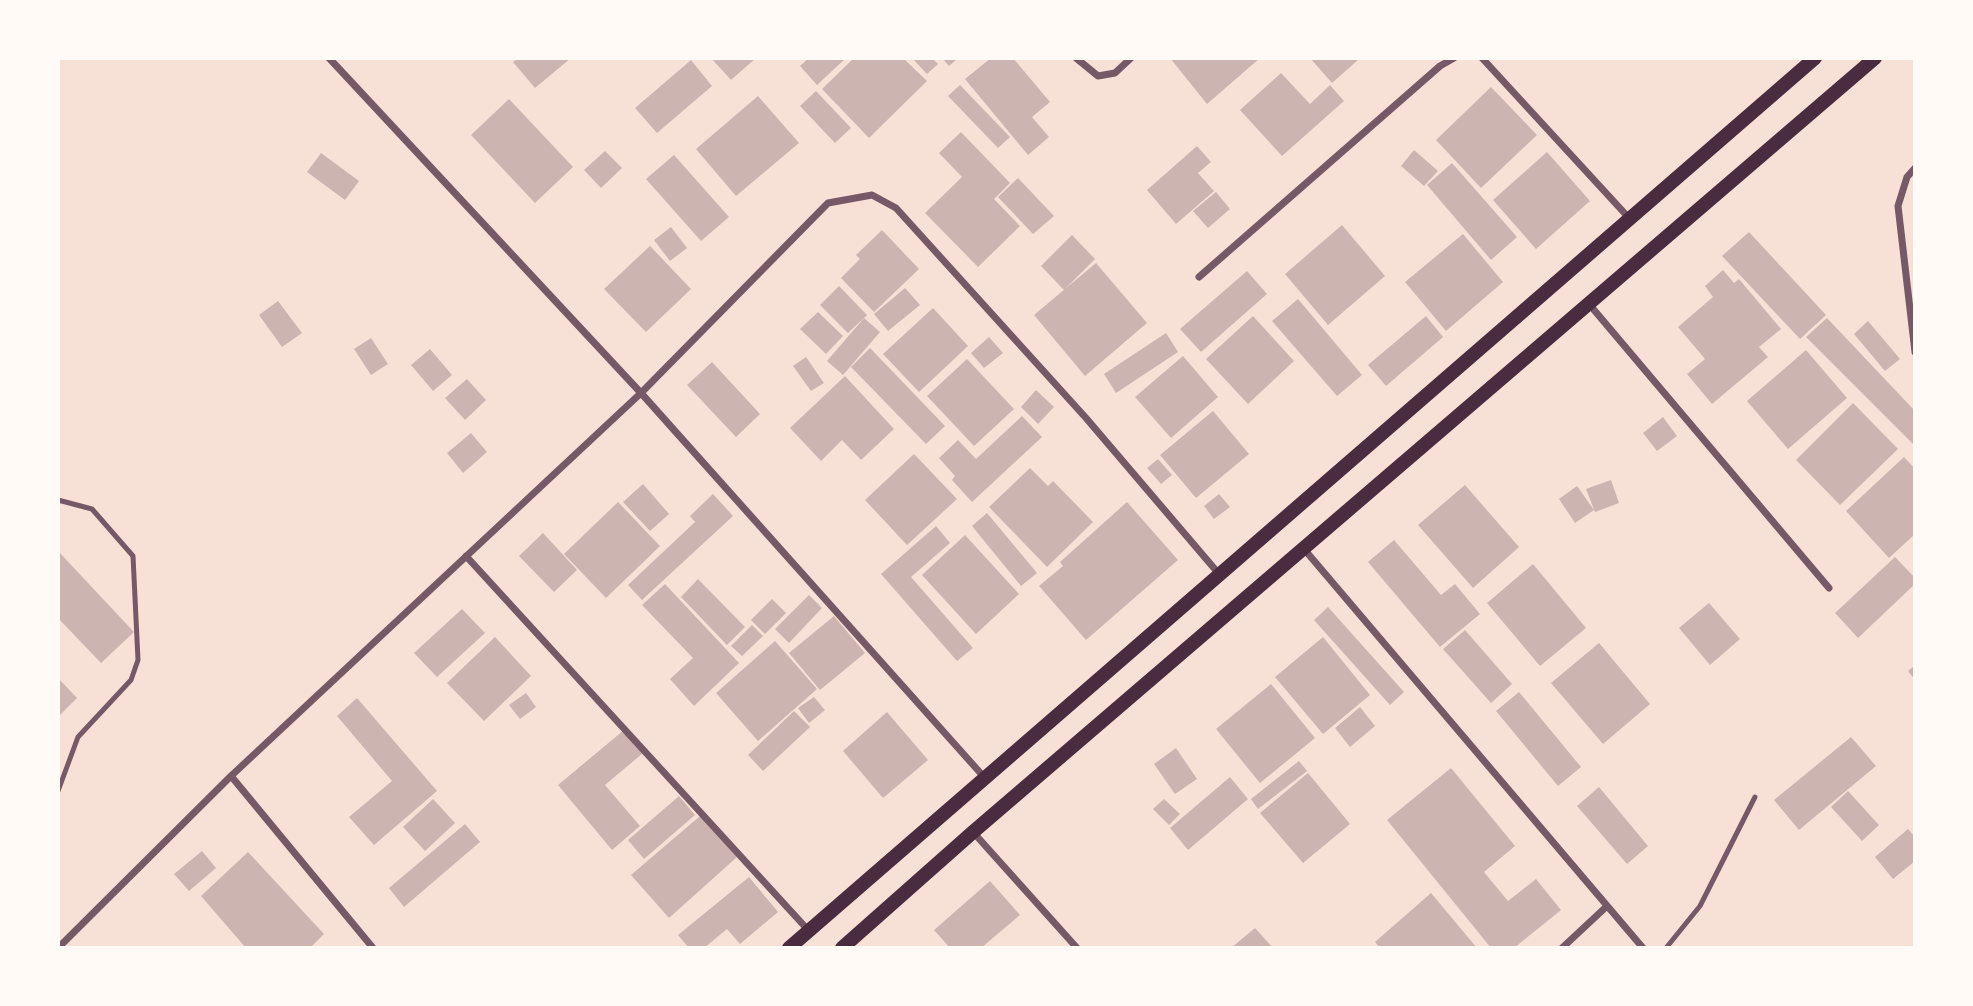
<!DOCTYPE html>
<style>
body{margin:0}
#map{position:relative;width:1973px;height:1006px;overflow:hidden;background:#f7e1d7;font-family:"Zilla Slab",serif}
canvas{display:block}
.frame{position:absolute;inset:0;border:60px solid #fffaf5;pointer-events:none}
</style>
<div id="map">
<canvas width="1973" height="1006"></canvas>
<div class="frame"></div>
</div>
<script>
const ctx = document.querySelector('canvas').getContext('2d');
ctx.lineJoin = 'round';
function paint(path, color) { ctx.fillStyle = color; ctx.fill(path, 'evenodd'); }
function stroke(path, color, width, dash) { ctx.strokeStyle = color; ctx.lineWidth = width; ctx.lineCap = dash ? 'butt' : 'round'; ctx.setLineDash(dash || []); ctx.stroke(path); }
paint(new Path2D(`
 M518 58H571L535 88 513 62Z
 M711 58H756L731 80Z
 M809 58H846L817 85 800 66Z
 M854 58H903L927 81 869 138 822 89Z
 M912 58H932L938 64 927 74Z
 M942 58H958L949 66Z
 M991 58H1013L1050 102 1032 117 1049 137 1028 155 965 79Z
 M1170 58H1260L1207 104Z
 M1310 58H1357L1358 60 1332 83Z
 M691 60 712 86 657 133 635 108Z
 M1281 73 1310 104 1330 85 1344 101 1282 156 1240 110Z
 M960 85 1010 137 998 148 948 96Z
 M1491 87 1537 135 1481 188 1436 140Z
 M816 91 851 128 835 143 800 106Z
 M758 96 799 143 736 196 696 149Z
 M509 99 573 167 535 203 471 135Z
 M961 132 1010 183 994 199 1020 226 978 267 925 213 962 177 939 153Z
 M1197 146 1211 162 1198 173 1214 191 1176 224 1147 190Z
 M1414 150 1438 171 1424 186 1401 166Z
 M605 151 622 168 601 188 584 170Z
 M1547 152 1590 201 1536 249 1493 200Z
 M321 153 359 181 345 200 307 172Z
 M674 155 729 217 701 241 646 179Z
 M1452 163 1517 237 1491 260 1427 185Z
 M1018 178 1054 216 1033 234 998 197Z
 M1216 192 1230 209 1208 228 1193 211Z
 M1342 225 1385 276 1328 325 1285 274Z
 M671 227 687 248 670 261 654 240Z
 M882 230 919 269 874 312 841 278 860 259 856 255Z
 M1749 232 1826 315 1800 339 1722 256Z
 M1463 234 1503 282 1446 331 1405 282Z
 M1072 235 1095 259 1064 290 1041 266Z
 M650 246 691 289 646 332 604 289Z
 M1096 263 1147 323 1085 376 1034 315Z
 M1723 270 1734 283 1739 279 1781 329 1759 347 1768 357 1712 404 1687 374 1705 359 1678 327 1713 297 1705 286Z
 M1247 271 1267 294 1201 352 1180 329Z
 M839 286 867 315 848 333 820 305Z
 M905 288 920 305 888 331 874 314Z
 M1298 299 1362 375 1337 396 1272 321Z
 M278 301 302 333 282 347 259 315Z
 M933 308 968 346 919 392 883 354Z
 M818 312 843 336 826 354 800 329Z
 M1253 316 1294 361 1248 404 1206 359Z
 M1426 316 1443 337 1386 386 1368 365Z
 M864 318 880 332 843 375 827 361Z
 M1827 318 1915 411V446L1806 337Z
 M1868 321 1900 359 1885 371 1854 334Z
 M1166 333 1178 352 1116 393 1104 374Z
 M989 337 1003 353 984 368 971 353Z
 M371 338 388 364 371 375 354 349Z
 M870 348 945 426 926 444 851 367Z
 M430 349 452 375 433 391 411 365Z
 M1806 350 1847 398 1788 449 1747 401Z
 M1183 356 1218 397 1171 438 1135 397Z
 M806 357 824 383 811 391 793 366Z
 M967 359 1014 409 974 446 927 396Z
 M712 362 760 414 736 437 687 385Z
 M845 376 894 429 861 460 842 440 821 461 790 428Z
 M467 379 486 400 465 420 445 398Z
 M1036 390 1054 407 1038 424 1021 407Z
 M1853 403 1898 449 1840 505 1796 460Z
 M1213 411 1249 454 1196 498 1160 455Z
 M1022 416 1042 437 972 502 952 480 955 476 939 458 958 440 976 459Z
 M1663 417 1677 436 1657 451 1643 433Z
 M471 433 487 452 463 473 447 453Z
 M914 454 957 499 907 545 865 500Z
 M1904 457 1915 469V534L1889 558 1846 511Z
 M1158 459 1172 475 1161 484 1147 468Z
 M1030 468 1048 486 1053 481 1093 522 1047 567 989 507Z
 M1611 480 1619 503 1595 512 1586 489Z
 M643 484 669 514 650 531 623 502Z
 M1465 485 1519 547 1473 588 1418 525Z
 M1577 486 1594 510 1575 523 1559 499Z
 M713 494 733 516 642 600 628 585 695 522 690 516Z
 M1219 494 1230 507 1214 519 1204 506Z
 M618 502 660 546 606 598 564 554Z
 M1127 502 1178 560 1086 640 1039 586 1063 566 1060 562Z
 M987 513 1037 573 1021 586 972 526Z
 M936 526 950 543 911 577 973 648 957 661 881 574Z
 M543 533 577 570 554 592 519 556Z
 M965 535 1019 594 976 634 922 575Z
 M1394 540 1441 595 1455 584 1480 614 1440 647 1368 562Z
 M58 551 134 632 101 663 58 618Z
 M1895 557 1915 578V584L1858 638 1835 613Z
 M1533 564 1586 628 1540 666 1487 603Z
 M698 579 745 627 727 645 681 597Z
 M665 584 739 663 694 706 670 679 693 658 642 605Z
 M809 595 822 608 789 643 775 629Z
 M772 599 786 613 765 634 751 620Z
 M1709 603 1740 639 1710 665 1679 628Z
 M1328 607 1404 692 1390 705 1314 620Z
 M462 609 485 633 437 677 414 653Z
 M834 616 865 653 820 690 789 653Z
 M752 625 763 636 742 656 731 646Z
 M1465 630 1512 684 1491 703 1443 649Z
 M495 637 531 676 484 721 447 683Z
 M1323 637 1370 695 1323 734 1275 677Z
 M775 641 817 689 758 741 716 693Z
 M1599 643 1650 704 1603 744 1551 683Z
 M1915 665V680L1908 671Z
 M58 678 77 698 58 717Z
 M1271 684 1315 738 1260 783 1216 729Z
 M1519 692 1581 767 1558 786 1496 711Z
 M526 693 536 707 520 719 509 705Z
 M814 697 825 710 809 723 798 708Z
 M357 698 437 791 374 845 349 817 392 781 337 716Z
 M1360 707 1375 726 1350 747 1335 728Z
 M794 711 810 727 763 771 748 755Z
 M887 712 928 760 883 798 843 751Z
 M624 730 643 753 605 785 640 826 612 850 558 785Z
 M1851 737 1876 766 1799 830 1774 800Z
 M1176 748 1197 779 1175 794 1154 764Z
 M1299 761 1307 771 1258 809 1251 799Z
 M1451 768 1515 846 1484 872 1508 901 1536 879 1561 910 1514 948H1491L1387 820Z
 M1308 773 1350 824 1303 863 1260 813Z
 M1230 777 1248 799 1188 850 1170 828Z
 M1599 787 1648 846 1627 864 1577 806Z
 M1848 791 1879 825 1862 841 1831 807Z
 M679 796 695 815 644 859 628 840Z
 M433 799 455 823 425 851 403 827Z
 M1164 799 1180 814 1169 825 1153 809Z
 M700 816 737 857 669 918 631 875Z
 M465 824 480 842 404 907 389 888Z
 M1908 829 1915 837V861L1893 879 1875 857Z
 M202 851 216 868 189 891 174 874Z
 M248 852 324 934 310 948H246L201 896Z
 M749 877 778 912 740 944 727 929 704 948H689L678 935Z
 M990 881 1020 915 981 948H950L934 930Z
 M1431 893 1477 948H1380L1375 942Z
 M1255 928 1273 948H1231Z`), '#ccb4b1');
stroke(new Path2D(`
 M58 500 92 509 133 556 138 660 131 680 78 737 58 791
 M1666 948 1700 906 1755 797`), '#755966', 5);
stroke(new Path2D(`
 M329 58 641 393 984 777
 M1076 58 1098 76 1115 73 1131 58
 M1482 58 1629 218
 M1915 168 1907 177 1898 206 1915 352
 M1199 277 1440 66 1454 58
 M1589 304 1829 588
 M1304 549 1643 948
 M466 556 809 931
 M231 776 373 948
 M973 832 1077 948
 M58 948 231 776 641 393 828 203 872 195 896 208 1086 418 1219 574
 M1562 948 1606 907`), '#755966', 7);
stroke(new Path2D(`
 M789 948 1815 58
 M842 948 973 832 1875 58`), '#4a2c40', 14);
</script>
